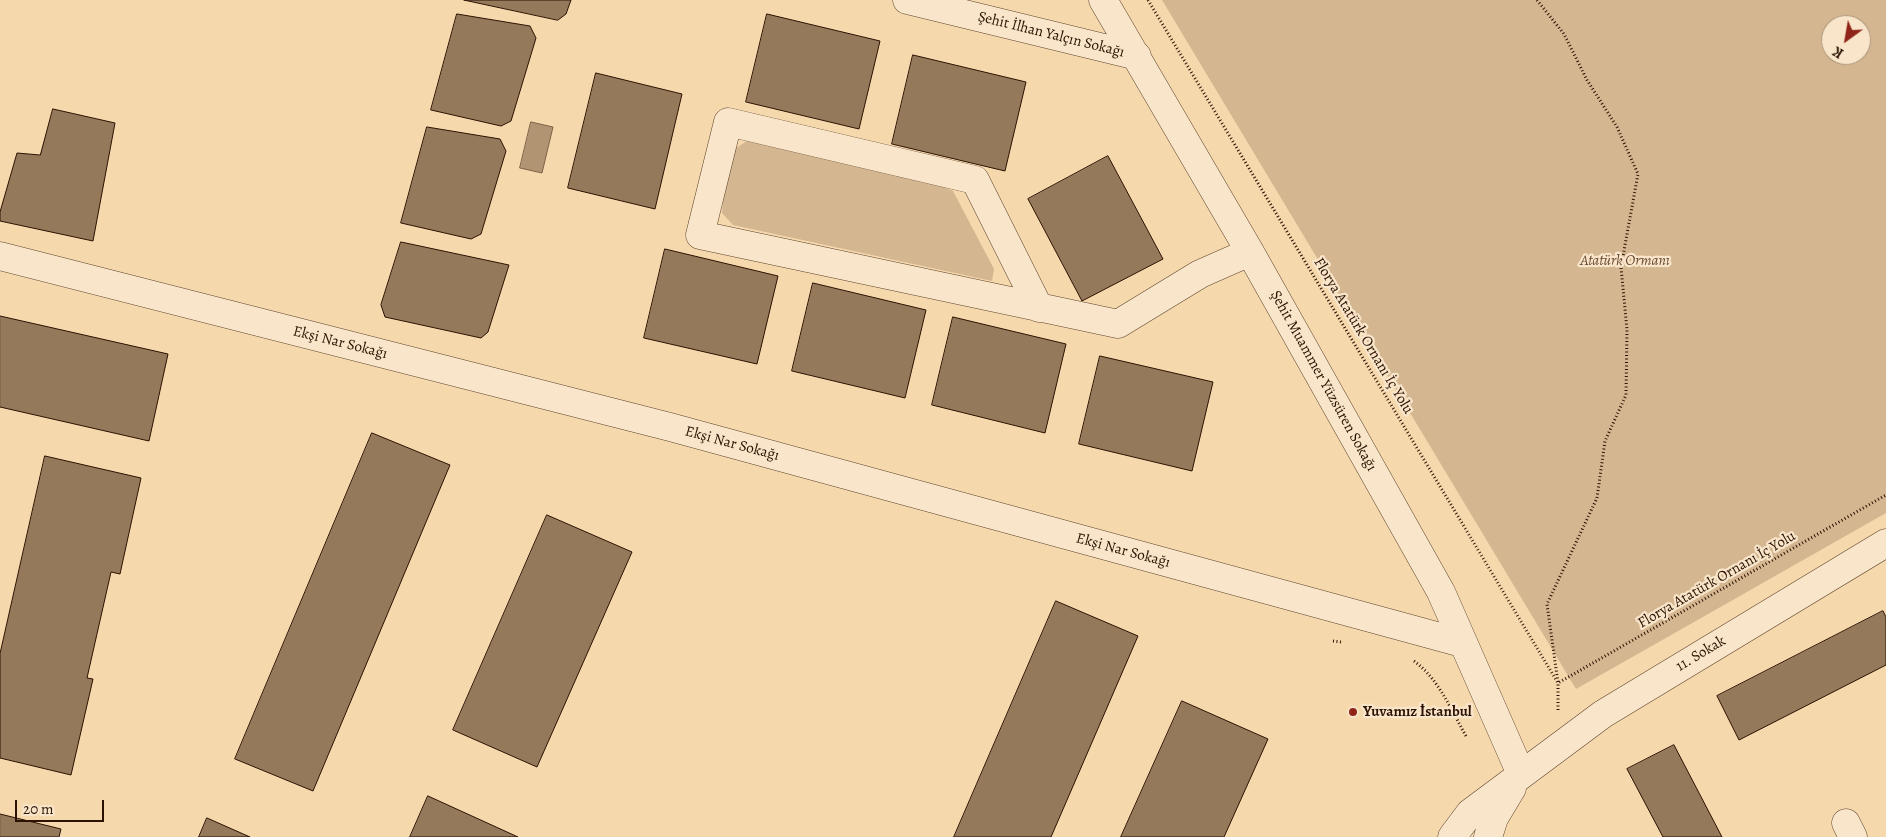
<!DOCTYPE html>
<meta charset="utf-8">
<style>
body{margin:0}
#map{position:relative;width:1886px;height:837px;overflow:hidden;background:#f6d8ad;font-family:Alegreya,serif}
canvas{display:block}
.north{position:absolute;left:1821px;top:15px;width:50px;height:50px;box-sizing:border-box;background:#f9e6ca;border:1px solid #a7917a;border-radius:50%;rotate:212deg;font-size:14px;font-weight:700;line-height:20px;text-align:center;color:#2c1202}
.north::after{content:'';display:block;margin:auto;width:18px;height:22px;background:#8f2418;clip-path:polygon(50% 0,100% 100%,50% 72%,0 100%)}
.scale{position:absolute;left:15px;top:800px;width:89px;height:22px;box-sizing:border-box;border:2px solid #2c1202;border-top:0;padding-left:6px;font-size:15px;line-height:18px;white-space:nowrap;color:#2c1202;-webkit-text-stroke:4px #f9e6ca;paint-order:stroke}
</style>
<div id="map">
<canvas width="1886" height="837"></canvas>
<div class="north">K</div>
<div class="scale">20 m</div>
</div>
<script>
const ctx = document.querySelector('canvas').getContext('2d');
ctx.lineJoin = 'round';
function paint(path, color) { ctx.fillStyle = color; ctx.fill(path, 'evenodd'); }
function stroke(path, color, width, dash) { ctx.strokeStyle = color; ctx.lineWidth = width; ctx.lineCap = dash ? 'butt' : 'round'; ctx.setLineDash(dash || []); ctx.stroke(path); }
function drawText(font, color, halo, rows, align = 'center') {
  ctx.font = font + ' Alegreya,serif'; ctx.lineWidth = 4.5; ctx.setLineDash([]); ctx.textBaseline = 'middle'; ctx.strokeStyle = halo; ctx.fillStyle = color; for (const [text, x, y, turn = 0] of rows) {
    ctx.save(); ctx.translate(x, y); ctx.rotate((+turn || 0) * Math.PI / 180); ctx.textAlign = isNaN(turn) ? turn : align; if (halo) ctx.strokeText(text, 0, 0); ctx.fillText(text, 0, 0); ctx.restore();
  }
}
paint(new Path2D(`
 M1162 0H1886V513L1576 689ZM1831 25H1861V55H1831Z
 M747 141 938 185 953 191 994 269 992 281 733 225 722 213 725 184 736 148Z`), '#d4b690');
const water = new Path2D(`
 M531 122 553 127 542 173 520 168Z`);
paint(water, '#b19573');
stroke(water, '#7c6146', 1);
const building = new Path2D(`
 M464 0H571L566 14 558 20Z
 M457 14 530 26 536 38 511 121 501 126 431 110Z
 M767 14 880 41 859 129 746 102Z
 M913 55 1026 82 1005 171 892 144Z
 M596 73 682 94 655 209 568 188Z
 M53 109 115 123 93 241 0 221V212L17 153 40 155Z
 M427 127 500 139 506 151 481 234 471 239 401 223Z
 M1108 156 1163 259 1082 301 1028 199Z
 M401 242 509 265 488 332 481 338 385 317 381 305Z
 M665 249 778 276 757 364 644 338Z
 M813 283 926 310 905 398 792 371Z
 M0 316 168 354 149 441 0 407Z
 M953 317 1066 344 1045 433 932 405Z
 M1100 356 1213 382 1192 471 1079 444Z
 M372 433 450 465 313 791 235 759Z
 M45 456 141 478 120 574 111 572 87 678 93 679 71 775 0 758V654Z
 M547 515 632 552 537 767 453 730Z
 M1056 601 1138 636 1051 837H954Z
 M1883 611 1886 617V665L1739 740 1717 696Z
 M1182 701 1268 739 1224 837H1121Z
 M1674 745 1722 837H1663L1627 769Z
 M428 796 518 837H410Z
 M0 814 61 829 59 837H0Z
 M207 818 250 837H199Z`);
paint(building, '#95795b');
stroke(building, '#2c1202', 1);
const minor = new Path2D(`
 M907 0 1137 56
 M1103 0 1250 252 1441 592 1521 774
 M0 256 670 427 1462 643
 M1039 308 975 180 728 122 700 235 1118 324 1200 274 1250 252
 M1846 823 1853 837
 M1452 837 1470 813 1603 714 1886 543
 M1488 837 1494 818 1512 788`);
stroke(minor, '#5e442d', 29);
stroke(new Path2D(`
 M1148 0 1558 683 1886 495
 M1537 0 1564 34 1587 80 1617 127 1638 174 1621 267 1627 330 1626 395 1605 441 1597 498 1547 604 1558 683V710
 M1333 641 1341 642
 M1414 661C1439 679 1451 710 1466 736`), '#2c1202', 3, [1, 2.5]);
stroke(minor, '#f9e6ca', 28);
for (const [x, y, r, color] of [
 [1353,712,5,"#8f2418"]
]) { const dot = new Path2D(); dot.arc(x, y, r, 0, 2 * Math.PI); ctx.fillStyle = color; ctx.fill(dot); stroke(dot, '#f9e6ca', 2); }
drawText('15px', '#2c1202', '#f9e6ca', [
 ["Şehit İlhan Yalçın Sokağı",1051,35,14],
 ["Florya Atatürk Ornanı İç Yolu",1363,336,59],
 ["Ekşi Nar Sokağı",340,343,14],
 ["Şehit Muammer Yüzsüren Sokağı",1323,381,61],
 ["Ekşi Nar Sokağı",732,444,15],
 ["Ekşi Nar Sokağı",1123,551,15],
 ["Florya Atatürk Ornanı İç Yolu",1717,580,-30],
 ["11. Sokak",1701,654,-31]
]);
drawText('italic 15px', '#674b34', '#f9e6ca', [
 ["Atatürk Ormanı",1625,261]
]);
drawText('bold 15px', '#2c1202', '#f9e6ca', [
 ["Yuvamız İstanbul",1363,712]
], 'left');
</script>
